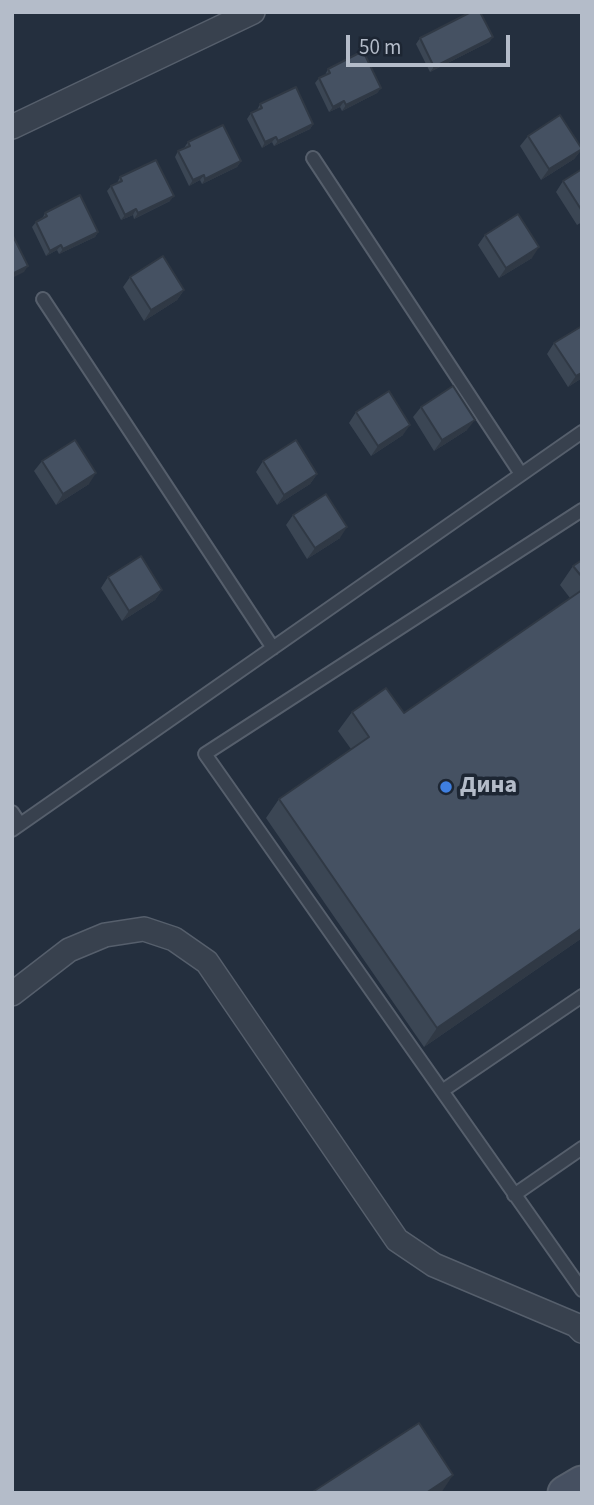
<!DOCTYPE html>
<meta charset="utf-8">
<style>
body{margin:0}
#map{position:relative;width:594px;height:1505px;overflow:hidden;background:#242f3e;font-family:"Source Sans 3",sans-serif}
canvas{display:block}
.frame{position:absolute;inset:0;border:14px solid #b4bcc9;pointer-events:none}
.scale{position:absolute;left:346px;top:35px;width:164px;height:32px;box-sizing:border-box;border:4px solid #b4bcc9;border-top:0;padding-left:9px;font-size:21px;line-height:24px;white-space:nowrap;color:#b4bcc9;-webkit-text-stroke:5px #1d2633;paint-order:stroke}
</style>
<div id="map">
<canvas width="594" height="1505"></canvas>
<div class="frame"></div>
<div class="scale">50 m</div>
</div>
<script>
const ctx = document.querySelector('canvas').getContext('2d');
ctx.lineJoin = 'round';
function stroke(path, color, width, dash) { ctx.strokeStyle = color; ctx.lineWidth = width; ctx.lineCap = dash ? 'butt' : 'round'; ctx.setLineDash(dash || []); ctx.stroke(path); }
function paint(path, color) { ctx.fillStyle = color; ctx.fill(path, 'evenodd'); }
function drawText(font, color, halo, rows, align = 'center') {
  ctx.font = font + ' "Source Sans 3",sans-serif'; ctx.lineWidth = 7; ctx.setLineDash([]); ctx.textBaseline = 'middle'; ctx.strokeStyle = halo; ctx.fillStyle = color; for (const [text, x, y, turn = 0] of rows) {
    ctx.save(); ctx.translate(x, y); ctx.rotate((+turn || 0) * Math.PI / 180); ctx.textAlign = isNaN(turn) ? turn : align; if (halo) ctx.strokeText(text, 0, 0); ctx.fillText(text, 0, 0); ctx.restore();
  }
}
const service = new Path2D(`
 M313 158 521 474
 M43 299 273 648
 M582 510 205 754 582 1290
 M12 812 20 824
 M12 830 582 432
 M442 1091 582 996
 M514 1195 582 1148`);
const minor = new Path2D(`
 M12 127 253 12
 M12 994 69 950 105 935 144 929 174 939 207 962 397 1240 434 1265 576 1325 582 1331`);
const secondary = new Path2D(`
 M565 1493 582 1483`);
stroke(service, '#565f6c', 16);
stroke(minor, '#565f6c', 26);
stroke(secondary, '#565f6c', 37);
stroke(service, '#38414e', 12);
stroke(minor, '#38414e', 23);
stroke(secondary, '#465061', 33);
paint(new Path2D(`
 M493 37 489 42 430 72 416 44 420 38Z
 M328 69 381 88 377 93 342 111 340 107 329 112 315 83 319 78 325 75Z
 M260 104 313 124 310 129 274 146 272 142 262 148 247 119 251 113 257 110Z
 M528 136 582 149 574 159 541 180 520 146Z
 M188 142 241 161 237 167 202 184 200 180 189 186 175 157 178 151 184 148Z
 M582 169V222L577 225 556 192 563 181Z
 M120 177 170 201 134 219 133 215 121 220 107 191 111 186 117 183Z
 M45 213 98 232 95 237 59 254 57 250 46 256 32 227 36 222 42 219Z
 M485 235 532 258 499 278 478 245Z
 M130 277 184 290 177 300 144 321 123 287Z
 M554 343 582 378 568 387 547 354Z
 M421 407 467 430 434 451 413 417Z
 M356 412 403 435 371 456 349 423Z
 M42 461 89 484 56 505 34 471Z
 M263 461 317 474 310 484 277 505 256 472Z
 M293 515 340 538 307 559 286 525Z
 M582 560V938L424 1047 266 818 279 799 351 749 338 731 352 712 404 713 570 598 560 585 573 566Z
 M108 577 162 590 155 600 122 621 101 588Z`), '#3b4654');
paint(new Path2D(`
 M493 37 489 42 430 72 434 67Z
 M381 88 377 93 342 111 346 105Z
 M344 101 340 107 329 112 333 107Z
 M313 124 310 129 274 146 278 141Z
 M276 137 272 142 262 148 265 142Z
 M582 149 574 159 541 180 549 169Z
 M241 161 237 167 202 184 205 179Z
 M204 175 200 180 189 186 193 180Z
 M174 196 170 201 134 219 138 213Z
 M136 209 133 215 121 220 125 215Z
 M98 232 95 237 59 254 63 249Z
 M61 245 57 250 46 256 50 251Z
 M539 247 532 258 499 278 506 268Z
 M28 266 24 272 12 278V274Z
 M184 290 177 300 144 321 151 310Z
 M582 373V378L568 387 576 376Z
 M475 420 467 430 434 451 442 440Z
 M410 425 403 435 371 456 378 446Z
 M96 473 89 484 56 505 63 494Z
 M317 474 310 484 277 505 284 495Z
 M347 527 340 538 307 559 315 548Z
 M162 590 155 600 122 621 129 611Z
 M582 928V938L424 1047 437 1028Z
 M453 1475 441 1493H426Z`), '#303945');
const building = new Path2D(`
 M471 12H480L493 37 434 67 420 38Z
 M363 51 381 88 346 105 344 101 333 107 319 78 330 73 328 69Z
 M296 87 313 124 278 141 276 137 265 142 251 113 262 108 260 104Z
 M560 115 582 149 549 169 528 136Z
 M223 125 241 161 205 179 204 175 193 180 178 151 190 146 188 142Z
 M156 160 174 196 138 213 136 209 125 215 111 186 122 181 120 177Z
 M582 169V211L563 181Z
 M80 195 98 232 63 249 61 245 50 251 36 222 47 216 45 213Z
 M518 214 539 247 506 268 485 235Z
 M12 234 28 266 12 274Z
 M163 256 184 290 151 310 130 277Z
 M582 326V373L576 376 554 343Z
 M453 386 475 420 442 440 421 407Z
 M389 391 410 425 378 446 356 412Z
 M75 440 96 473 63 494 42 461Z
 M296 440 317 474 284 495 263 461Z
 M326 494 347 527 315 548 293 515Z
 M141 556 162 590 129 611 108 577Z
 M582 560V577L573 566Z
 M582 590V928L437 1028 279 799 369 737 352 712 386 688 404 713Z
 M419 1423 453 1475 426 1493H311Z`);
paint(building, '#455162');
stroke(building, '#303945', 2);
for (const [x, y, r, color] of [
 [446,787,7,"#3f7fe0"]
]) { const dot = new Path2D(); dot.arc(x, y, r, 0, 2 * Math.PI); ctx.fillStyle = color; ctx.fill(dot); stroke(dot, '#1d2633', 2.5); }
drawText('bold 24px', '#b4bcc9', '#1d2633', [
 ["Дина",460,787]
], 'left');
</script>
